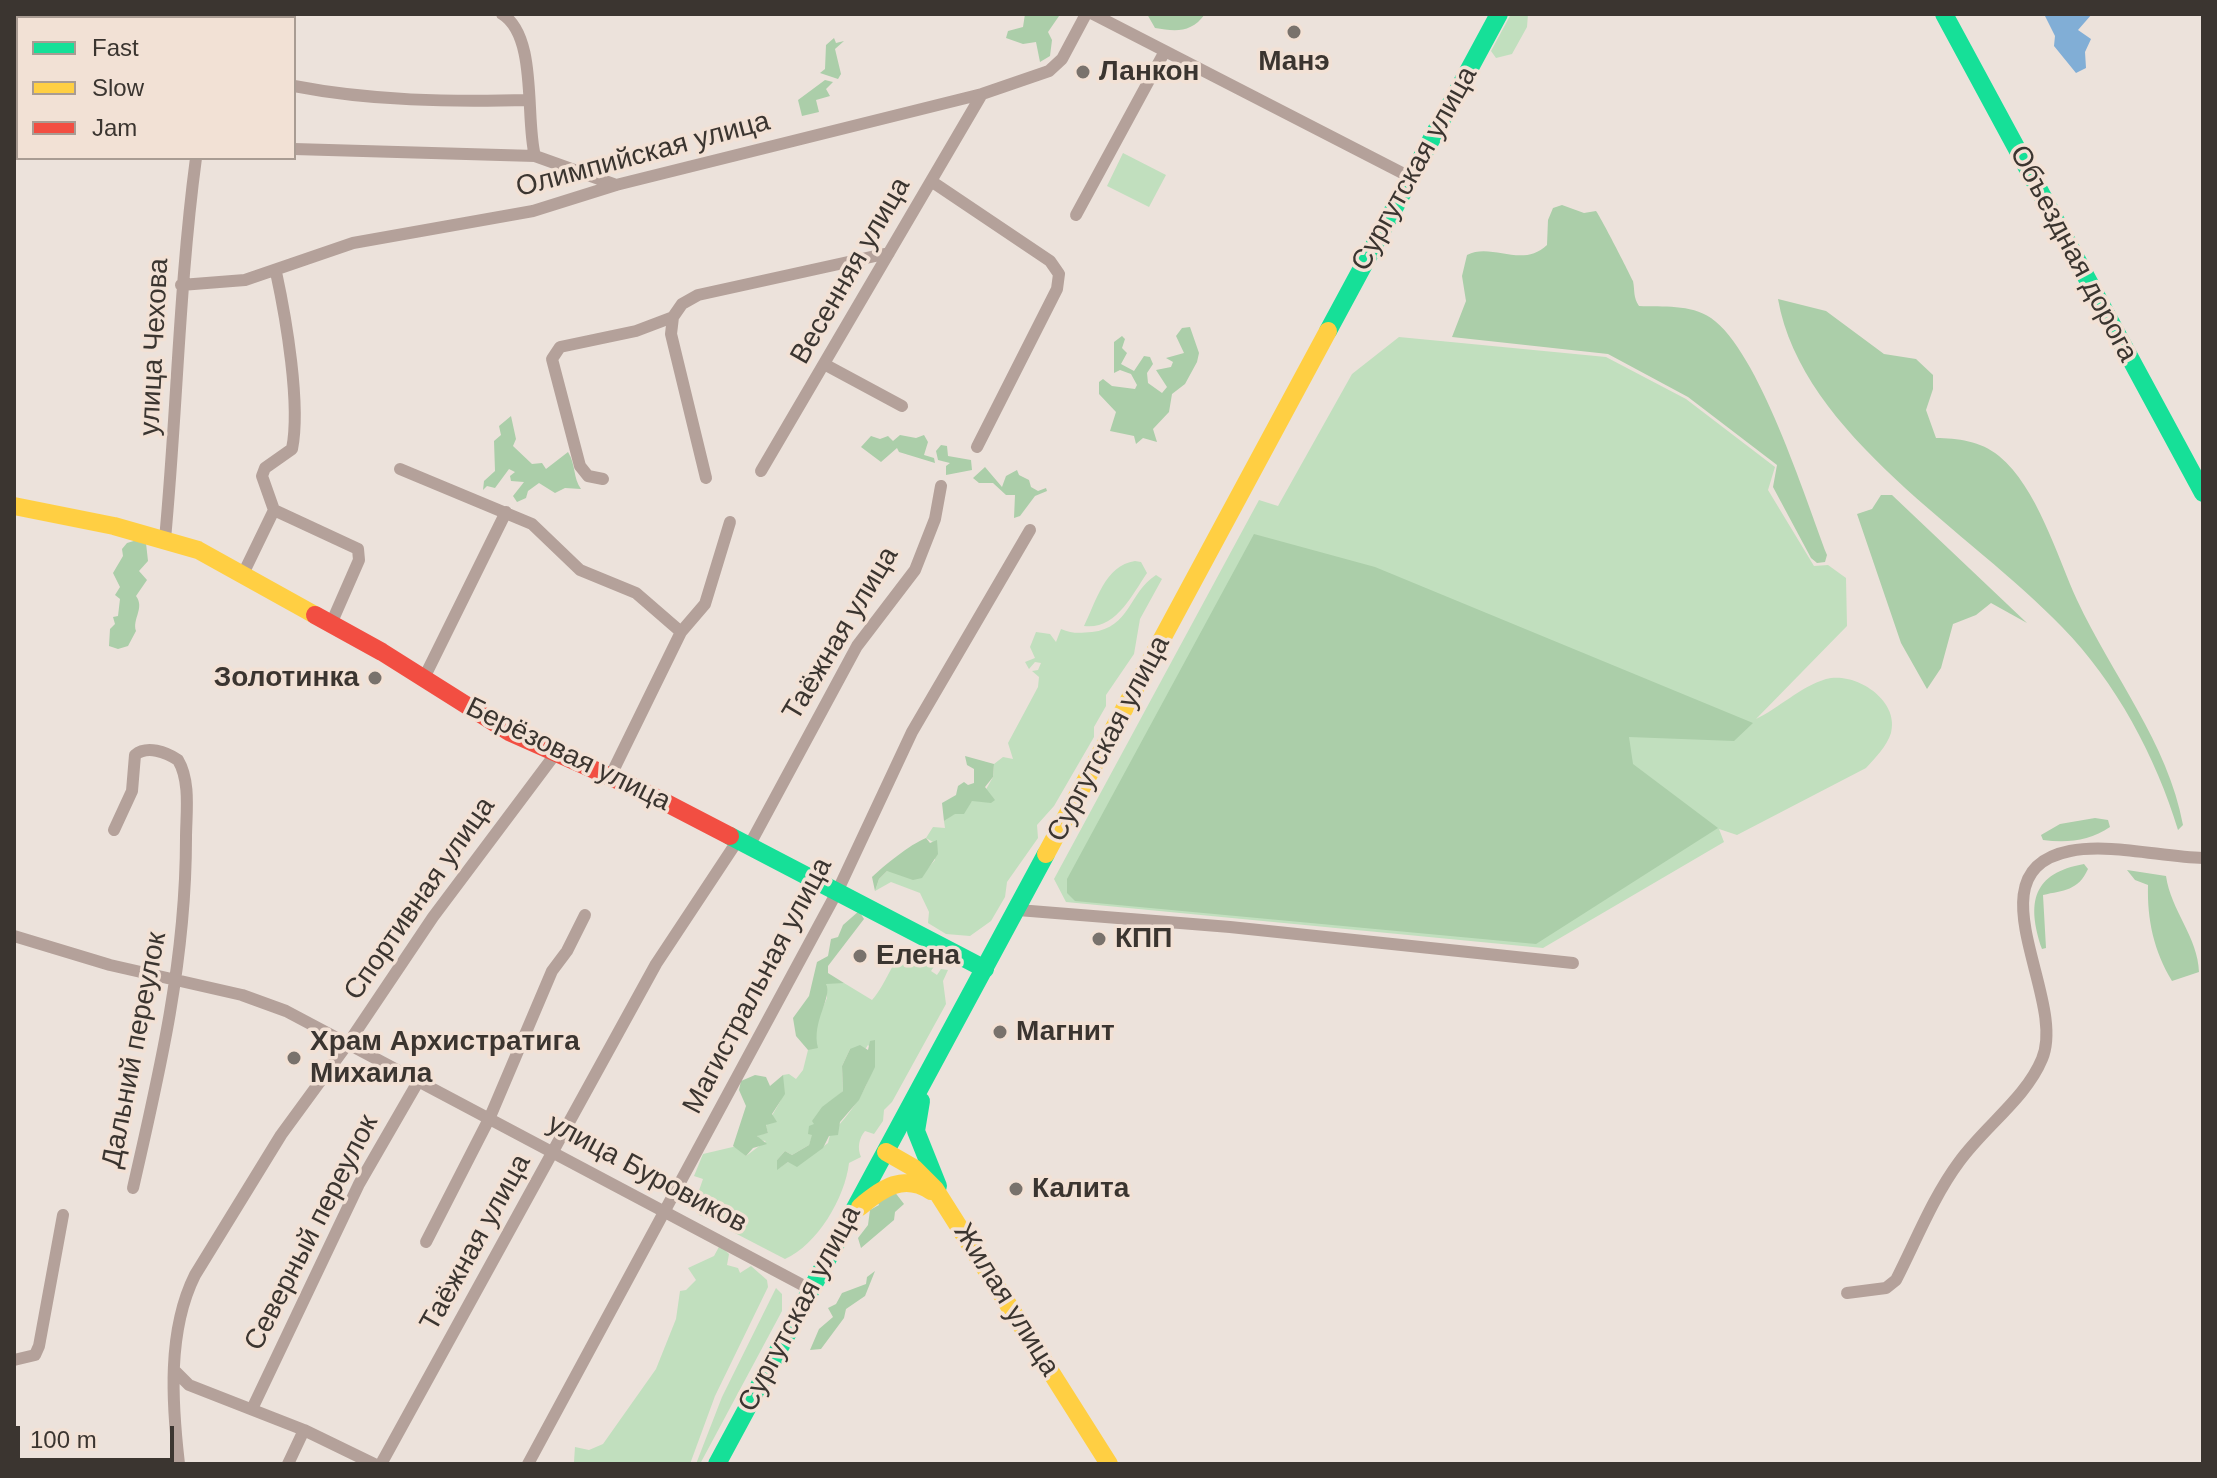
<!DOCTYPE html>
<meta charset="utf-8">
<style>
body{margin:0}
#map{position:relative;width:2217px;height:1478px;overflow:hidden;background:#ece2db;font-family:Arial,sans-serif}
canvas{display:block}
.frame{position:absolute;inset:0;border:16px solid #3b3530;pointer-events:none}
.legend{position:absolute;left:16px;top:16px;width:280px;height:144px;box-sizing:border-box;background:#f2e1d5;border:2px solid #a99c93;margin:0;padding:10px 14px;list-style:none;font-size:24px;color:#3b3530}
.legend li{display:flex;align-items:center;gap:16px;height:40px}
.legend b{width:40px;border:2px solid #a99c93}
.scale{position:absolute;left:16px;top:1426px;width:158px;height:36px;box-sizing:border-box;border:4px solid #3b3530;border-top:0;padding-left:10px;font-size:24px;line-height:28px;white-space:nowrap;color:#3b3530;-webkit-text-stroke:6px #f2e1d5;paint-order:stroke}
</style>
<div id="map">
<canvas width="2217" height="1478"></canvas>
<div class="frame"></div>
<ul class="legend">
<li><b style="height:10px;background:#16e098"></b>Fast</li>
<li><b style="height:10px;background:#ffcf43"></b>Slow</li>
<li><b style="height:10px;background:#f24e42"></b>Jam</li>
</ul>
<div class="scale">100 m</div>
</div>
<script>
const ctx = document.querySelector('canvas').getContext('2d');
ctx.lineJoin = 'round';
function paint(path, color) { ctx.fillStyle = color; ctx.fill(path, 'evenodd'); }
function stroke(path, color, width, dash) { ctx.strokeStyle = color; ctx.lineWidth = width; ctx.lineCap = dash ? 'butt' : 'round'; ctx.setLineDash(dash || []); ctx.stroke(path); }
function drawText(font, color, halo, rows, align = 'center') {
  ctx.font = font + ' Arial,sans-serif'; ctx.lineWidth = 7; ctx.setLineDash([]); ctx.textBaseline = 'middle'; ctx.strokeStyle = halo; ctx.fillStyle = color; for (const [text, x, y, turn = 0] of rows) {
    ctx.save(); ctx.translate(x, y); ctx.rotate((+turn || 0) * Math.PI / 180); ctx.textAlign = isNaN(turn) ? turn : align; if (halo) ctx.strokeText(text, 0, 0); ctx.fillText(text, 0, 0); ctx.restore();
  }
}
paint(new Path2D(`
 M1511 14H1528L1527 27 1512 54 1496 58 1491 51Z
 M1123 153 1166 175 1149 207 1107 186Z
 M1399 337 1606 357 1686 399 1775 467 1768 490 1814 566 1828 565 1846 578 1847 626 1756 719C1779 708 1800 687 1826 679 1855 671 1900 700 1891 733 1887 746 1875 758 1866 768L1737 835 1719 829 1724 842 1543 948 1066 902 1054 879 1259 500 1278 506 1352 374Z
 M1135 561 1141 562 1147 573C1132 595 1116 630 1084 626 1096 602 1105 565 1135 561Z
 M1156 575 1162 579 1140 619 1134 654 1106 695V706L1094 727V737L1054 806 1037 825 1038 838 1007 882 1005 897 991 921 970 936 946 934 928 923 929 912 920 893 891 882 875 891 879 879 887 871 923 874 935 860 933 842 926 838 933 827 945 828 944 821 972 801 980 800 993 777 994 764 1003 757 1013 759 1008 743 1038 687 1039 677 1032 671 1038 670 1041 663 1035 662 1029 669 1025 662 1035 658 1030 647 1036 632 1050 634 1056 642 1061 629C1072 634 1080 633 1092 632 1130 628 1129 592 1156 575Z
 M910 946 917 949 913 952 921 954 922 950 925 954 933 952 941 956 931 971 937 975 931 984 941 969 948 970 943 981 946 1004 892 1102 884 1110 883 1121 874 1134 865 1131C859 1138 857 1148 861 1157L849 1163C845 1198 817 1245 785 1259L731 1231 729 1226 699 1215 695 1202 703 1179 694 1176 703 1154 737 1146 746 1156 766 1141 759 1140 757 1135 768 1133 766 1126 781 1100 783 1075 789 1074 796 1079 803 1070 808 1050 813 1047 815 1025 827 998 826 983H844L872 1000C887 984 892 958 910 946ZM868 1045 874 1052C875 1082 850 1114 830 1135L828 1143 801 1163 788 1162 779 1168 777 1160 785 1151 792 1155 809 1145 822 1110 843 1091 842 1066 850 1049 864 1051Z
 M720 1245 729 1254 727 1265 738 1268 740 1273 751 1266 767 1280 768 1287 715 1396 690 1464H568L574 1462 575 1447 589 1450 603 1444 656 1369 676 1319 680 1291 686 1290 696 1280 688 1268 714 1256Z
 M776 1288 782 1294V1311L700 1464H696L722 1397Z`), '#c1dfbe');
paint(new Path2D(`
 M1025 14 1059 16 1048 32 1052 40 1050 56 1040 62 1036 42 1023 44 1006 38 1008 31 1023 27Z
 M1147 14H1205C1191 34 1174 31 1155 28Z
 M834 38 836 43 844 41 835 49 841 74 838 79 820 73 825 69 826 45Z
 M825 80 833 82 826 89 830 96 816 100 819 112 802 116 798 100Z
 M1562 205 1584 213 1596 211C1599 214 1631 276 1633 281 1635 291 1633 297 1639 306 1663 307 1690 304 1711 318 1759 351 1805 498 1827 555L1825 562 1817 563 1811 558 1773 487 1777 465 1688 397 1608 354 1452 337 1466 301 1462 276 1467 255C1492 242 1522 269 1547 245L1548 220 1553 208Z
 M1778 299 1826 311 1884 354 1916 359 1933 375V389L1926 410 1936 438C1957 438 1981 441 1999 456 2037 487 2057 556 2077 600 2112 675 2168 743 2183 825L2178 830C2156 757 2116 682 2062 627 1972 532 1802 436 1778 299Z
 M1190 327 1199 353 1197 362 1185 384 1172 394 1169 412 1153 429 1157 442 1143 438 1136 444 1134 436 1110 431 1116 412 1099 394V382L1103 379 1112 386 1135 389 1137 385 1131 374 1120 370 1114 373V342L1122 336 1125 339 1122 348 1127 353 1121 364 1134 371 1144 356 1150 357 1153 364 1147 373 1148 383 1162 393 1167 387 1156 370 1171 367 1173 362 1166 358 1184 353 1176 336 1182 328Z
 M511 416 516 439 513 446 532 464 542 463 546 469 568 452C576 465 573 478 581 489L565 488 555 493 539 483 528 491 526 498 517 502 513 496 524 482 511 481 510 476 515 472 509 469 495 488 487 486 483 490 484 481 495 471 494 441 501 435 499 426Z
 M900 435 916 438 924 435 928 442 924 455 934 458 935 463 899 452 897 448 881 462 861 447 871 436 880 439 888 436 893 441Z
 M941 445 947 446 948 456 971 460 972 470 946 475V466L950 463 938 460 936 451Z
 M985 467 1002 487 1006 476 1017 470 1019 475 1029 480 1031 487 1038 491 1046 488 1047 491 1035 496 1020 516 1014 518 1015 495H1006L993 483H979L973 478Z
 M1881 495H1892L2027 623 1991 603 1976 615 1953 624 1941 668 1927 689 1901 643 1857 514 1872 509Z
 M1254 534 1375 567 1753 723 1734 741 1629 737 1633 764 1718 828 1536 944 1075 901 1067 893V879Z
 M137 540 146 543 148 561 139 571 147 580 136 596C145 608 132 619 136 631L128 646 118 649 109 646 110 629 115 624 113 617 118 616 120 599 115 595 120 587 113 573 123 556 122 549 127 543Z
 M965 756 994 764 993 777 985 787 995 800 991 803 972 801 964 814H955L944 821 942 803 956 795 958 786 964 782 968 785 974 783V769L967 765Z
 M2095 818 2108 820 2110 827C2090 841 2067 843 2043 840L2041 835 2060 824Z
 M926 838 930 843 937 840 938 854 922 878 913 880 887 871 879 879 875 891 872 877C885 865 909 845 926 838Z
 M2084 864 2088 869C2078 891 2064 890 2043 895L2046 948 2042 949C2026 902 2033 873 2084 864Z
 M2127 870 2166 876C2171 911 2198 937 2199 972L2172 981C2154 951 2147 920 2148 885L2135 880Z
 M859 911 864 919 828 966V973L844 983 826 984C833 997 811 1022 818 1048L808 1050 796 1036 793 1018 809 996 817 962 828 956 831 939 838 937 843 925Z
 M875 1040V1067L859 1100 840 1122 838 1135 829 1136 823 1148 797 1167 788 1162 777 1170V1160L785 1151 792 1155 809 1145 812 1135 808 1134 809 1126 814 1124 812 1121 822 1107 843 1091 842 1066 850 1049 860 1045 868 1050 870 1041Z
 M755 1075 766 1077 770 1086 783 1075 785 1094 772 1114 777 1122 766 1125 768 1133 757 1136 767 1144 753 1148 746 1156 733 1146 746 1106 739 1090 741 1081Z
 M894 1191 904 1204 895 1212 894 1220 861 1248 858 1238 868 1225 870 1210 879 1205 877 1201Z
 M875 1271 865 1296 846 1309 844 1318 821 1349 810 1350 819 1329 833 1317 828 1308 836 1304 842 1293 866 1284 867 1277Z`), '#abcea9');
paint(new Path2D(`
 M2044 14H2092L2078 30 2091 39 2085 52 2086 68 2076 73 2054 46 2055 36Z`), '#81aed6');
stroke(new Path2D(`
 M502 14C538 36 525 119 535 156
 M1093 14 1410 177
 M142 18V14
 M223 18 224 14
 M294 86C371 101 450 102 529 100
 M294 149 535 156 616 185
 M931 181 1050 261 1059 274 1057 289 977 447
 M1076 215 1165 51
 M181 285 245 280 353 243 533 211 616 185 982 94 1049 71 1062 59 1086 14
 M673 317 682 304 698 295 889 253
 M673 317 671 334 706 478
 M824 364 902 406
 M400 469 532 524 580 570 636 593 681 632
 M761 471 982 94
 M603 479 588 476 580 466 552 359 560 347 636 331 673 317
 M274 510 262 476 265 468 292 449C301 405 286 318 276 272
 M165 539C177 412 179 285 196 158
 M243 574 274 510 358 549 359 560 331 624
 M424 678 506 512
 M610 777 681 632 705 604 730 522
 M114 830 132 791 135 755C147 745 166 752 178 760 191 782 186 814 186 838 186 959 160 1071 133 1188
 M749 846 857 646 915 570 935 519 941 486
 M1018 910 1230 927 1573 963
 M14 936 110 965 242 995 286 1011 810 1289
 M426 1242 490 1117 552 971 567 951 585 915
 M1847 1293 1886 1288 1896 1280C1916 1241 1933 1197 1959 1162 1984 1127 2026 1098 2042 1059 2068 998 1968 871 2070 851 2109 843 2163 857 2203 858
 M14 1360 35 1355 39 1346 63 1215
 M175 1371 189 1385 304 1430 374 1464
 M252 1409 359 1184 419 1080
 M179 1464C172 1403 167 1331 195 1275L281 1135 349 1042 433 917 556 753
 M288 1464 304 1430
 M381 1464 656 964 738 840
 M528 1464 838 890 912 732 1030 530`), '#b4a19a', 12);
stroke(new Path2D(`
 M1944 14 2203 493
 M1328 331 1499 14
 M730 836 985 969
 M921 1101 916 1131 938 1186
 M717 1464 1046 854`), '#16e098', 18);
stroke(new Path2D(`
 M14 506 114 526 198 550 315 615
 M1046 854 1328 331
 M886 1152 914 1168 935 1189 1109 1464
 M860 1207C882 1188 904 1173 931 1191`), '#ffcf43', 18);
stroke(new Path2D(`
 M315 615 382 652 509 732 651 795 730 836`), '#f24e42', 18);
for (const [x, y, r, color] of [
 [1294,32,8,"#79726c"],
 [1083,72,8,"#79726c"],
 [375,678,8,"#79726c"],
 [1099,939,8,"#79726c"],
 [860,956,8,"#79726c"],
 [1000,1032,8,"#79726c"],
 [294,1058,8,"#79726c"],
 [1016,1189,8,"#79726c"]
]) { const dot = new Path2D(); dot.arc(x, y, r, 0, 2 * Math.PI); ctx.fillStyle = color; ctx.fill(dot); stroke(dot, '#f2e1d5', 3); }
drawText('bold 28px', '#3b3530', '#f2e1d5', [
 ["Манэ",1294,62,"center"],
 ["Ланкон",1099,72],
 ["Золотинка",359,678,"right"],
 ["КПП",1115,939],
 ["Елена",876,956],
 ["Магнит",1016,1032],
 ["Храм Архистратига",310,1042],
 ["Михаила",310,1074],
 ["Калита",1032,1189]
], 'left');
drawText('28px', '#3b3530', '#f2e1d5', [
 ["Олимпийская улица",643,155,-15],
 ["Сургутская улица",1415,169,-61],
 ["Объездная дорога",2073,254,62],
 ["Весенняя улица",851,271,-60],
 ["улица Чехова",155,347,-87],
 ["Таёжная улица",841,634,-59],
 ["Сургутская улица",1109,739,-62],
 ["Берёзовая улица",568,755,26],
 ["Спортивная улица",420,899,-55],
 ["Магистральная улица",758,986,-62],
 ["Дальний переулок",135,1050,-79],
 ["улица Буровиков",647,1174,28],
 ["Северный переулок",312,1233,-63],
 ["Таёжная улица",476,1243,-61],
 ["Жилая улица",1006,1300,58],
 ["Сургутская улица",800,1309,-62]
]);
</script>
